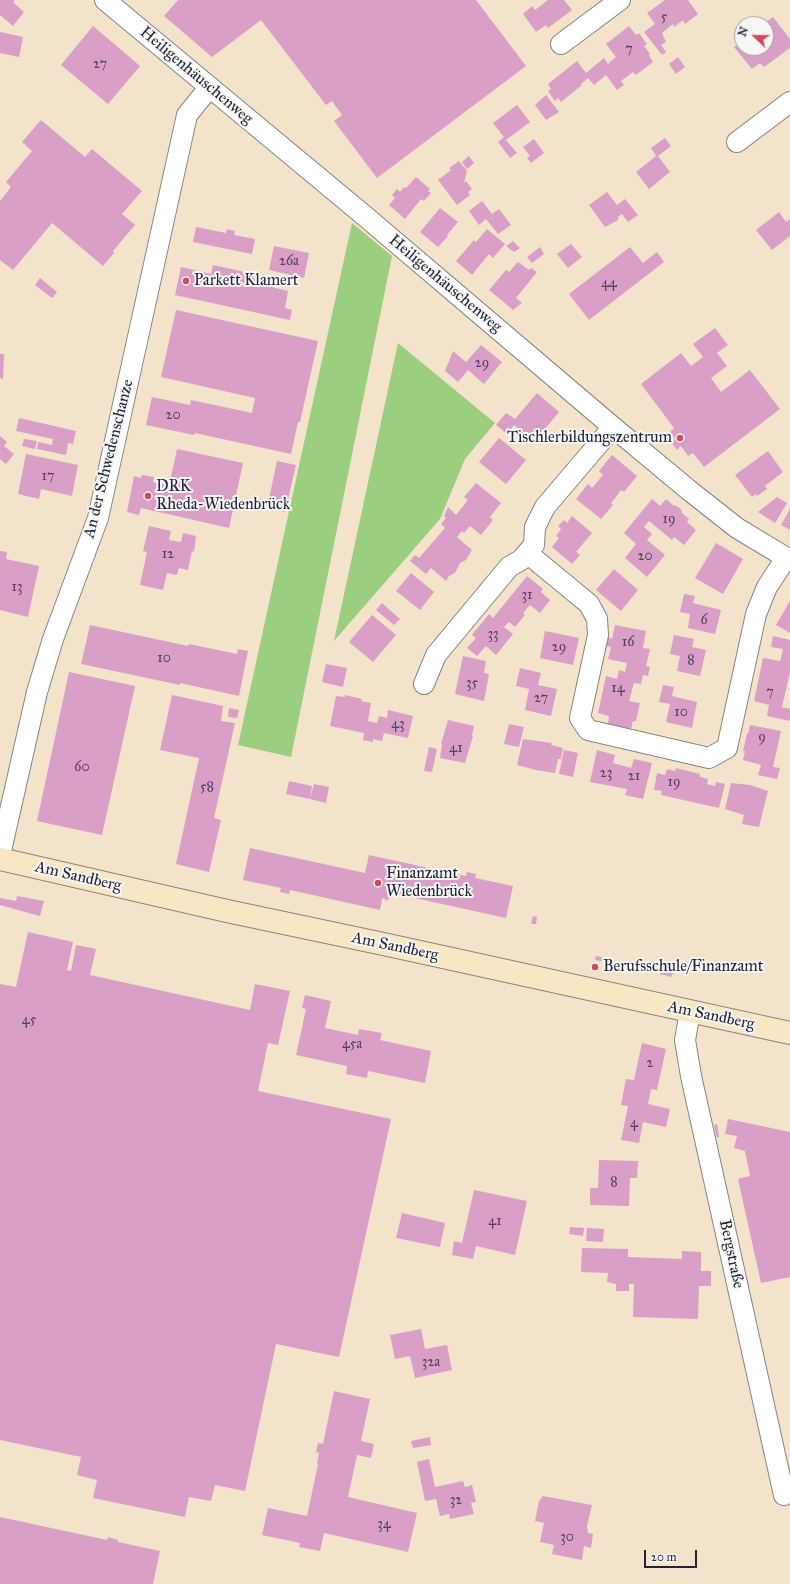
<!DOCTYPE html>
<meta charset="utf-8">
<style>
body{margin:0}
#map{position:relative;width:790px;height:1584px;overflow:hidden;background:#f3e3cb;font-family:"IM FELL Great Primer",serif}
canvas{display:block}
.north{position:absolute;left:734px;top:16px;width:40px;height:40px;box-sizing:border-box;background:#f6f6f2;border:1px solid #a1a1a9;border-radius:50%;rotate:292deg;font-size:11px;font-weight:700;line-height:16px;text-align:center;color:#22223b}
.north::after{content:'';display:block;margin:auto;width:14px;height:18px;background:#d1495b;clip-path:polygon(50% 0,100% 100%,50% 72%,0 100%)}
.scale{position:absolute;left:644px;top:1550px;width:53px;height:18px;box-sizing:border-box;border:2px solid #22223b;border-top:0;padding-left:5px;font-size:12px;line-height:14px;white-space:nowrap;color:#22223b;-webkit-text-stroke:3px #f6f6f2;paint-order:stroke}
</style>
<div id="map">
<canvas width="790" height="1584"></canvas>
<div class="north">N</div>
<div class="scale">20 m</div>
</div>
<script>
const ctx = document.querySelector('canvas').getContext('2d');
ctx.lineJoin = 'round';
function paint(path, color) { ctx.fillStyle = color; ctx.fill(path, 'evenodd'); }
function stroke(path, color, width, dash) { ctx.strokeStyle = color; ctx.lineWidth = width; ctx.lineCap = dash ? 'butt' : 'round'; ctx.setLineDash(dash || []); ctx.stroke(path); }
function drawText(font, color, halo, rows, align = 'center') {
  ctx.font = font + ' "IM FELL Great Primer",serif'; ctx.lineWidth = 4; ctx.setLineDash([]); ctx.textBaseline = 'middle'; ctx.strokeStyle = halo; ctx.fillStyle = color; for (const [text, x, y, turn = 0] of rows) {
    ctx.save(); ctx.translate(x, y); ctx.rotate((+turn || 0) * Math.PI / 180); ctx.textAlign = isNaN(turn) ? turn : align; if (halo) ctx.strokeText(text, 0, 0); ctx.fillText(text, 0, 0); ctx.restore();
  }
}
paint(new Path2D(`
 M352 223 392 256 291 757 238 745Z
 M398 343 495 423 465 459 440 519 334 641Z`), '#9bce7e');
paint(new Path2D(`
 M0 0H15L13 2 24 12 13 26 0 15Z
 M178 0H476L526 66 377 178 334 121 342 115 332 101 326 105 261 20 212 57 164 16Z
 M548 0H564L572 10 548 28 546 25 536 32 523 14 532 6 535 10Z
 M665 0H688L698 14 685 24 683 20 674 27 673 24 662 33 666 42 661 45 666 52 662 55 644 32 655 24 647 13Z
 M773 17 790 39V48L764 67 760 63 752 69 734 47 742 41V48H766V24H763Z
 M93 26 140 66 108 104 61 65Z
 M629 26 636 35 639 33 647 44 644 46 650 54 649 55 653 62 636 75 633 72 621 81 624 85 617 90 606 75 594 85 588 78 581 84 582 85 561 102 558 98 555 101 548 91 551 89 548 84 577 61 586 73 604 58 608 64 616 57 606 44Z
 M0 32 23 37 19 57 0 53Z
 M678 57 685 67 676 74 669 64Z
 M546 95 559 112 546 120 535 105Z
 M517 105 530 122 506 140 517 153 510 158 498 142 504 137 493 123Z
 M41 120 85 157 92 149 142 191 122 214 135 225 113 251 114 253 103 266 52 223 13 270 0 260V201L11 187 6 182 32 151 22 142Z
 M665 138 671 146 658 156 670 172 649 189 636 172 656 156 651 148Z
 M534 139 544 153 531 163 527 158 530 156 523 147Z
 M469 156 474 163 467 169 462 162Z
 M459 161 467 171 464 183 466 181 472 189 468 192 470 195 457 205 438 180 451 170 449 168Z
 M416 177 430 189 428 191 431 193 424 201 421 199 405 219 389 205 395 198 392 195 397 189 400 192 404 187 406 188Z
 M607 192 617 205 625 199 638 215 628 222 622 214 618 217V220L605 227 589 205Z
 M482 201 492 214 499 209 511 225 498 234 486 219 479 225 469 211Z
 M440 208 458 222 447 235 448 236 438 247 420 232Z
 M779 212 786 222 790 219V236L772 250 756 230Z
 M196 227 226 233 227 229 235 231 234 235 255 239 252 254 193 242Z
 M487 229 505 244 493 258 489 254 472 275 456 261 474 240 476 242Z
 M513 241 520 248 514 252 506 246Z
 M571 244 582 257 568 268 557 254Z
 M274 246 309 253 304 278 269 270Z
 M540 247 544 254 532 263 527 257Z
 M630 247 643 263 657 252 664 262 589 320 569 294Z
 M518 262 529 270 531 268 537 272 516 298 522 303 513 310 489 290 506 270 509 272Z
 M213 265 254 274 253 278 268 281 267 286 288 291 285 308 292 310 290 320 175 295 181 267 211 274Z
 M40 278 57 292 52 298 35 285Z
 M176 310 318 341 300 422H298L291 454 195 433 194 435 146 425 152 397 190 405 191 400 252 413 255 398 161 377Z
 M715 328 728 345 717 353 727 366 711 378 721 392 750 370 780 409 704 467 693 453 688 456 681 446 677 450 671 442 675 439 670 432 674 428 641 384 681 353 691 366 703 357 693 344Z
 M481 345 502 362 484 384 468 370 458 382 445 371 453 351 466 362Z
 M0 354H4L3 379 0 378Z
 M537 393 559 412 534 442 514 425 507 434 496 425 506 413 515 419Z
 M19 418 76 431 73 444 68 443 66 455 37 449 38 442 52 445 53 439 16 431Z
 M0 436 7 442 4 446 14 454 6 464 0 459Z
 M499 438 526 460 506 484 479 462Z
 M24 439 37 441 35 449 22 446Z
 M177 449 243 463 229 528 141 508 139 515 127 512 134 476 141 478 142 475 154 477 153 482 169 486Z
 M768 451 783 472 765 486 767 489 757 496 756 494 752 497 735 475Z
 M26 454 78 465 72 496 41 489 39 499 18 494Z
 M612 455 637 476 624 492 621 490 616 497 611 503 613 505 601 519 576 499 588 484 592 488 603 475 599 471Z
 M277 461 296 465 285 512 267 508Z
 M476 483 501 503 490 517 493 520 481 535 470 526 464 533 462 531 457 537 472 550 466 560 460 563 455 573 449 576 446 581 431 568 426 574 410 561 415 555 419 558 445 528 441 524 446 518 444 516 448 507 456 515 468 500 464 497Z
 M777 497 787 503 775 523 758 512Z
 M652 499 660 506 666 499 674 506 675 505 682 510 681 512 689 519 687 522 696 530 684 545 674 537 672 540 649 521 644 527 652 534 647 540 665 555 647 577 625 558 636 544 624 533Z
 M790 509V530L781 525Z
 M572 516 592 533 576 552 580 555 572 564 552 547 559 538 556 536 561 529 558 526 564 520 567 523Z
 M149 526 171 531 169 540 181 542 183 533 196 536 194 552 192 551 188 570 179 568 177 575 167 573 163 590 140 585 147 552 143 551Z
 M716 543 743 559 723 594 695 578Z
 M0 551 7 552 6 559 39 566 28 617 0 610Z
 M614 569 638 590 621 611 596 590Z
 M411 573 434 592 420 610 396 591Z
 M527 576 543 589 541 592 550 600 540 613 530 605 523 613 525 615 515 627 509 622 504 627 513 634 496 655 486 646 477 656 467 648 476 638 472 635 489 614 493 618Z
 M684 594 695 596 693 603 721 610 715 634 688 628 690 614 680 612Z
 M790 601V633L776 625Z
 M382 603 400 619 394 625 376 610Z
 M372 615 396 635 373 662 349 642Z
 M90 625 188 646 189 644 237 654 238 649 248 651 239 696 180 683V685L81 664Z
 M615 625 646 631 643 648 650 649 646 666 650 667 648 676 643 675 641 684 634 683 629 701 640 703 636 721H633L631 729 608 724 609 716 598 713 606 676 617 679 619 670 625 672 627 663 608 659 611 647 606 646 608 637 612 639Z
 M545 631 579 638 573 665 540 658Z
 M674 635 694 639 692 647 706 650 700 676 677 671 680 656 670 654Z
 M773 636 790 640V672L782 707 790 709V721L767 716 769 705 754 701 763 658 780 661 783 649 771 647Z
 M463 656 486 661 484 673 489 674 484 701 455 694Z
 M326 664 347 668 343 687 322 682Z
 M520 668 541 673 538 685 557 689 551 716 525 710 529 689 516 686Z
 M69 672 135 686 102 835 37 821Z
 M663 685 674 687 672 696 697 702 692 728 666 722 670 704 659 702Z
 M172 695 223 706 221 721 235 723 214 818 221 820 209 872 176 864 199 758 160 750Z
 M345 695 362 699 361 701 371 703 368 721 377 723 379 716 387 718 388 710 413 716 408 738 384 733 382 741 373 739V742L363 740 364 733 330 726 336 696 345 697Z
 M229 708 239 710 237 718 228 717Z
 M448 720 474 726 472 735 473 736 465 763 440 758 442 744H441Z
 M509 724 524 727 519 747 504 744Z
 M750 725 781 731 773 767 780 768 777 779 758 775 761 765 743 760 745 751H743L747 733 748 734Z
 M523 739 552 743 551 745 563 748 561 759H558L555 773 536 770 517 765Z
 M429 747 437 749 432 772 424 771Z
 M564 750 578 753 573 777 559 774Z
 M597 750 615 755 613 763 631 768 634 759 652 763 643 799 625 795 627 789 590 782Z
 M676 768 700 774V777L708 779 707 784 715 786 716 782 725 784 719 808 661 795 662 791 654 790 657 773 665 775 667 769 675 771Z
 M289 781 312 786 310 799 286 794Z
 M731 783 750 785 768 791 759 827 742 824 744 815 725 809Z
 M314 784 329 787 326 803 310 799Z
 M250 848 365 873 369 855 466 876 467 872 476 874 475 878 513 886 506 918 392 893 390 894 391 897 386 901 384 898 382 899 380 910 290 890 289 894 280 892 281 888 243 880Z
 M17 896 44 901 40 916 0 905V898L16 901Z
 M533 916 537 917 536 924H531Z
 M28 932 73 942 67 970 71 971 76 945 96 949 90 975 250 1010 255 984 290 991 278 1045 268 1043 258 1091 391 1119 339 1357 276 1344 245 1491 215 1485 211 1501 189 1497 185 1517 93 1498 97 1480 77 1475 81 1457 0 1440V984L16 987Z
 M596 956 607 958 606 962 595 960Z
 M661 970 673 973 671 977 660 974Z
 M305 995 331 1001 325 1028 358 1035 359 1029 382 1033 380 1040 431 1051 425 1083 368 1071 367 1078 346 1074 347 1066 296 1055 306 1009 302 1008Z
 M642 1043 666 1049 657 1090 651 1089 648 1104 670 1109 666 1127 643 1122 639 1143 621 1140 628 1106 621 1105 626 1079 634 1080Z
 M728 1119 790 1132V1277L761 1283 738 1179 750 1176 745 1151 734 1148 737 1136 725 1134Z
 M717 1124 719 1137 717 1138 714 1125Z
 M599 1160 638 1161 637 1178H630L629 1206 590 1205V1188H598Z
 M474 1190 527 1201 515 1255 476 1246 473 1259 452 1255 454 1241 462 1243Z
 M402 1213 445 1223 440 1247 396 1238Z
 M570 1227 584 1228 583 1236 569 1234Z
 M587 1228 604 1229 603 1242 586 1241Z
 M582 1248 628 1249V1257L682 1259V1251L701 1252V1271H711V1286H699L698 1319 633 1317 634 1284H629V1291H616V1284L607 1282 608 1273 581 1272Z
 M421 1329 425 1349 447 1345 452 1370 415 1378 410 1356 395 1359 390 1335Z
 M334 1391 370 1399 361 1441 374 1444 371 1458 357 1455 348 1497 417 1513 408 1552 324 1533 320 1551 299 1547 300 1543 262 1535 268 1508 307 1516 318 1464 317 1463 319 1453 316 1452 318 1443 323 1444Z
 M430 1437 431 1445 413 1448 411 1441Z
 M429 1459 435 1487 463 1481 465 1487 472 1485 476 1502 471 1503 474 1514 450 1519 449 1514 440 1516 436 1499 425 1501 417 1462Z
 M543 1496 592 1505 587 1526 588 1533 593 1534 591 1548 584 1546 582 1560 552 1554 554 1545 540 1542 544 1523 535 1521 539 1501Z
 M0 1517 107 1540 108 1537 118 1540V1542L160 1551 153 1584H0Z`), '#d99fc6');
const street = new Path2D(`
 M105 0 366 217 613 427 690 491 737 528 790 560
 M561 44 620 0
 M737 142 790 102
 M527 553 589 604 597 619 598 635 580 718 588 730 709 758 727 748 756 614 767 587 786 558
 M424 684 436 655 509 567 521 560 534 545 535 527 545 507 613 427
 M0 855 37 692 53 639 98 518 187 115 209 88
 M690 1012 685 1040 691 1076 784 1495`);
const secondary = new Path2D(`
 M0 859 227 911 388 945 790 1033`);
stroke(street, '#8a8283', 22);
stroke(secondary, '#8a8283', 24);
stroke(street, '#fff', 20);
stroke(secondary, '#f7e8c3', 22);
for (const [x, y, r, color] of [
 [186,281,4,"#d1495b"],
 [680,438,4,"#d1495b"],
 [148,496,4,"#d1495b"],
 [378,883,4,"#d1495b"],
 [595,967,4,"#d1495b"]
]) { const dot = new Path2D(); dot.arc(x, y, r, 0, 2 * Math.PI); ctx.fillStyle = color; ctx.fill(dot); stroke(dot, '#f6f6f2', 1.5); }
drawText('14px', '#50415e', null, [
 ["5",664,18],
 ["7",629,50],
 ["27",100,65],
 ["26a",289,262],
 ["44",609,284],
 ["29",482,364],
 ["20",173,416],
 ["17",48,477],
 ["19",669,520],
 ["12",168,555],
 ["20",645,557],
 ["13",17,588],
 ["31",527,596],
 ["6",704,621],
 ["33",493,635],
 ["16",628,643],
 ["29",559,648],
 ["10",164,659],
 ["8",691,661],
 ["35",472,684],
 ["14",618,689],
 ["7",770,693],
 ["27",541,699],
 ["10",681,713],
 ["43",398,725],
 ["9",762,738],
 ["41",456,749],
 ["60",82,768],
 ["23",606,774],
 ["21",634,777],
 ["19",674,783],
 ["58",207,788],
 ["45",29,1021],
 ["45a",352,1045],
 ["2",650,1064],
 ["4",634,1124],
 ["8",614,1183],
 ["41",495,1222],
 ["32a",431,1363],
 ["32",456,1501],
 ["34",384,1525],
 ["30",567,1538]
]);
drawText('16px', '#22223b', '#f6f6f2', [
 ["Heiligenhäuschenweg",196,76,40],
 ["Heiligenhäuschenweg",445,284,40],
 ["An der Schwedenschanze",109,459,-76],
 ["Am Sandberg",78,877,13],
 ["Am Sandberg",395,947,12],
 ["Am Sandberg",711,1016,12],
 ["Bergstraße",731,1254,78]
]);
drawText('16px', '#22223b', '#f6f6f2', [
 ["Parkett Klamert",194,281],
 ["Tischlerbildungszentrum",672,438,"right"],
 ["DRK",156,487],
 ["Rheda-Wiedenbrück",156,505],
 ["Finanzamt",386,874],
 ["Wiedenbrück",386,892],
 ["Berufsschule/Finanzamt",603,967]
], 'left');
</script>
